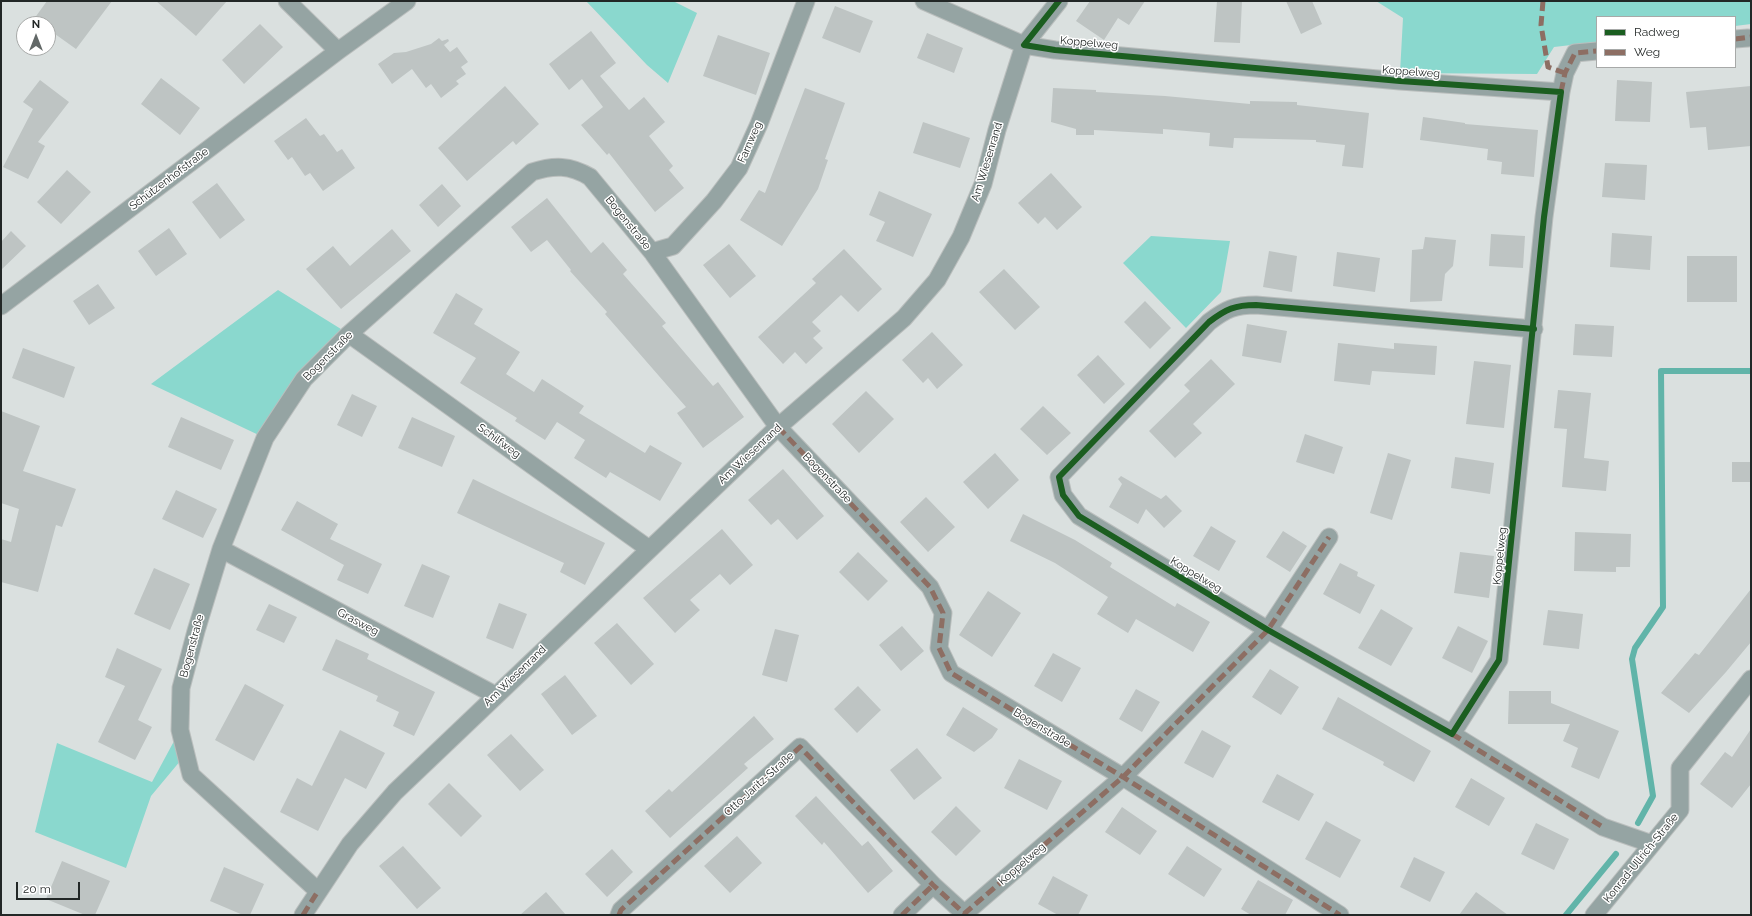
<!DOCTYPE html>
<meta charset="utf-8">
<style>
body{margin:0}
#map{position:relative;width:1752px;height:916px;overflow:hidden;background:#dae0df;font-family:Raleway,sans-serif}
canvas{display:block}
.frame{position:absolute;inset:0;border:2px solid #222726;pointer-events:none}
.legend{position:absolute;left:1596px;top:16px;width:140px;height:52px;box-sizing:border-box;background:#fff;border:1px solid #a7a9a8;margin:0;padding:5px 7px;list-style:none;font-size:12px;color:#222726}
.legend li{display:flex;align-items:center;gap:8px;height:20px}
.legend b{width:20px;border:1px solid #a7a9a8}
.north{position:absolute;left:16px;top:16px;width:40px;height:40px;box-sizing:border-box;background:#fff;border:1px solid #a7a9a8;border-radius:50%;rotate:0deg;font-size:11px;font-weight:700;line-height:16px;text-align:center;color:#222726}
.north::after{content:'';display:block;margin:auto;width:14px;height:18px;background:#626867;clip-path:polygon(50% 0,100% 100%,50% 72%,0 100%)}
.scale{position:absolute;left:16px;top:882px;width:64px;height:18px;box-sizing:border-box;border:2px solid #222726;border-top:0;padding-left:5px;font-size:12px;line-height:14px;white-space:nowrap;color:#222726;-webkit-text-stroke:3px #fff;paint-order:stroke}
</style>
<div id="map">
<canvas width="1752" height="916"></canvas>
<div class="frame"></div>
<ul class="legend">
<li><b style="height:5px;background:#1b5e20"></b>Radweg</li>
<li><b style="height:5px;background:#8d6e63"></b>Weg</li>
</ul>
<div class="north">N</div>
<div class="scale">20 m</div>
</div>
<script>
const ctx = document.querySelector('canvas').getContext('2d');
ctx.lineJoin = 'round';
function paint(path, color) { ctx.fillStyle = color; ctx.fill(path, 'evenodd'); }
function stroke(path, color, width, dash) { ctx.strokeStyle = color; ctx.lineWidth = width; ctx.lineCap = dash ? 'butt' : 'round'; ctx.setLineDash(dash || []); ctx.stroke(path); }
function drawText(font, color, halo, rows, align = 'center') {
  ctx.font = font + ' Raleway,sans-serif'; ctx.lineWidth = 3; ctx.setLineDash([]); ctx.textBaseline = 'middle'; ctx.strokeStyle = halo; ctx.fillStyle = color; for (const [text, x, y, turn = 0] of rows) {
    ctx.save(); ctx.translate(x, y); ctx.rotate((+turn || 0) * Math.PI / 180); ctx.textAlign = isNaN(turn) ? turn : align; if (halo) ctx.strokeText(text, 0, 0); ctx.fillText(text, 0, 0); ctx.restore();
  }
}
paint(new Path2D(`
 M586 1H673L697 13 668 83 647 65Z
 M1376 1H1751V24L1735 26V17H1597V42L1554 47 1537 74 1400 73 1403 18Z
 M1151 236 1230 241 1221 292 1186 328 1123 263Z
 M278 290 349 334 265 438 151 384Z
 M180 730 186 754 151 796 126 868 35 832 57 743 152 782Z`), '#8ad8ce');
stroke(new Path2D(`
 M1638 823 1653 796 1632 659 1635 648 1663 607 1661 371H1751
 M1566 915 1616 854`), '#61b4a9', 6);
paint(new Path2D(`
 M47 1H112L76 49 48 29V24H42L34 19Z
 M156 1H227L196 36Z
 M1090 1H1145L1129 25 1118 18 1104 40 1076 21Z
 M1217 1H1242L1240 43 1214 42Z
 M1286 1H1312L1322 24 1301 34Z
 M835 6 873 21 860 53 822 38Z
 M260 24 283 47 244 84 222 60Z
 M591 31 616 63 600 76 629 110 644 97 665 122 649 136 673 166 669 170 684 188 655 212 609 153 607 155 581 125 603 107 582 79 569 90 549 64Z
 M927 33 963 48 954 73 917 58Z
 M718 35 770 53 756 95 703 76Z
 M439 38 442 41 448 39 449 41 444 45 450 52 457 47 468 62 461 67 466 74 456 81 459 84 441 98 431 84 426 88 412 69 392 84 378 64 394 53 406 52 431 44Z
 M161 78 200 108 180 135 141 104Z
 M40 80 69 102 38 142 45 146 28 179 3 167 33 109 23 102Z
 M1617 80 1652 82 1650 122 1615 121Z
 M505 86 539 124 516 145 513 141 467 181 438 148Z
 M1751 86V146L1708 150 1706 127 1690 128 1686 92Z
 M805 88 845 103 825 159 828 160 818 189 782 246 740 220 759 190 765 193Z
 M1053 88 1096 90V92L1165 96 1250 104V101L1297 102V105L1369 113 1363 168 1342 166 1345 145 1316 142V140L1234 138 1233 148 1209 146 1210 133 1163 129V134L1094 130V135H1076V129L1051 122Z
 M1423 117 1465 123V124L1538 130 1534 177 1501 174 1502 162 1487 160 1488 149 1420 140Z
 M306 118 320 136 324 134 337 152 342 149 355 168 323 191 310 173 305 176 292 157 288 160 274 141Z
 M923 122 970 138 960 168 913 153Z
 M1605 163 1647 165 1645 200 1602 197Z
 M67 170 91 192 61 224 37 202Z
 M1051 173 1082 207 1057 230 1045 217 1038 224 1018 203Z
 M217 183 245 220 220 239 192 202Z
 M442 184 461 206 438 227 419 205Z
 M879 191 932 214 913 257 876 241 885 222 869 215Z
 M547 198 591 253 603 242 627 270 623 274 666 323 662 326 713 386 718 382 744 417 703 448 677 413 686 407 605 314 607 312 570 271 571 270 547 240 531 252 511 227Z
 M169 228 187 254 156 276 138 251Z
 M392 229 411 251 341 309 306 269 333 246 350 266Z
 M11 231 26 246 1 270V242Z
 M1612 233 1652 236 1650 270 1610 267Z
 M1491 234 1525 236 1523 268 1489 266Z
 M1425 237 1456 240 1453 266 1445 274 1442 301 1410 302 1412 250 1423 249Z
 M729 244 756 276 730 298 703 265Z
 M844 249 882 289 858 312 841 295 812 322 821 331 813 338 823 348 806 364 795 352 783 364 758 337 816 283 812 279Z
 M1269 251 1297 256 1292 292 1263 287Z
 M1337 252 1380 258 1375 292 1333 286Z
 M1687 256H1737V302H1687Z
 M1004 269 1040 307 1015 330 979 292Z
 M98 284 115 308 89 325 73 301Z
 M456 293 483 309 474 324 520 352 506 374 534 392 542 379 584 406 579 413 645 453 650 445 682 463 660 501 610 472 606 478 574 458 585 440 557 422 545 440 515 421 517 418 460 383 476 358 433 333Z
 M1145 301 1171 328 1150 349 1124 322Z
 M1247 324 1287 331 1281 363 1242 356Z
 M1575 324 1614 326 1612 357 1573 355Z
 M932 332 963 365 937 389 928 378 923 383 902 360Z
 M1338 343 1394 349V343L1437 346 1435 375 1372 371 1370 385 1334 381Z
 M23 348 75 367 64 398 12 378Z
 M1098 355 1125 384 1104 404 1077 375Z
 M1211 359 1235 384 1193 424 1202 433 1175 458 1149 431 1190 391 1184 385Z
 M1474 361 1511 365 1504 428 1466 424Z
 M1558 390 1591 393 1584 458 1609 461 1606 491 1562 487 1567 429 1554 428Z
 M866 391 894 419 859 453 832 424Z
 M352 394 377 406 362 437 337 425Z
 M1043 406 1071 433 1047 455 1020 429Z
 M1 411 40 426 23 471 76 489 62 527 56 525 38 592 1 582V539L11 542 19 509 1 503Z
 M181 417 234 440 221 470 168 447Z
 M412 417 455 436 442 467 398 448Z
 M1305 434 1343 447 1334 474 1296 462Z
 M995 453 1019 480 988 509 963 482Z
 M1388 453 1411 460 1392 520 1370 513Z
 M1455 457 1494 463 1490 494 1451 488Z
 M1732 462H1751V482H1732Z
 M783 469 824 516 797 540 778 519 771 525 748 500Z
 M1121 476 1161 499 1166 495 1182 511 1164 528 1146 509 1138 524 1109 507 1122 484 1118 479Z
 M473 479 605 543 585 585 560 572 564 563 457 513Z
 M176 490 217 509 203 538 162 519Z
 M926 497 955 527 928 552 900 522Z
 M297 501 338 524 330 539 382 564 368 594 337 580 344 565 281 530Z
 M1023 514 1075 540 1112 563 1110 567 1175 607 1177 603 1210 622 1193 652 1136 619 1128 633 1097 614 1108 597 1055 563 1010 541Z
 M1211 526 1236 541 1219 571 1193 556Z
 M722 529 753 565 730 585 720 574 690 600 700 610 675 633 643 598Z
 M1283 531 1307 546 1290 572 1266 557Z
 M1575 532 1631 534 1630 567H1616V572L1574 571Z
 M858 552 888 581 868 601 839 572Z
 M1460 552 1494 556 1489 598 1454 593Z
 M1340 563 1358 572 1357 576 1375 585 1360 614 1323 594Z
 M422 564 450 576 433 618 404 606Z
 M154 568 190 584 170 630 134 614Z
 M1751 589V642L1726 672 1689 713 1661 693 1695 653 1699 655Z
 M988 591 1021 613 992 657 959 635Z
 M499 603 527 614 513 649 486 638Z
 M269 604 297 617 284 643 256 630Z
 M1381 609 1413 628 1391 666 1358 648Z
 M1548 610 1583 614 1579 649 1543 645Z
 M617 623 654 664 631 685 594 643Z
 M902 626 924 651 901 671 879 645Z
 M1458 626 1488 641 1472 673 1442 658Z
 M775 629 799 635 787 682 762 675Z
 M336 639 369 654 367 659 435 692 414 736 393 726 399 712 376 701 378 696 322 670Z
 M117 648 162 669 138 720 152 727 135 760 98 742 125 686 105 677Z
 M1053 653 1081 668 1062 702 1034 686Z
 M1270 669 1299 687 1281 715 1252 697Z
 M565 675 597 716 572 735 541 694Z
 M245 684 284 705 254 761 215 740Z
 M858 686 881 710 857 733 834 709Z
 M1136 689 1160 702 1142 732 1119 719Z
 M1509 691H1551V703L1619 731 1599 779 1571 767 1578 748 1563 741 1570 724H1508Z
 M1338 697 1431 751 1414 782 1383 765 1384 762 1322 729Z
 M963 707 998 729 992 738 974 752 946 735Z
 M754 716 774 739 744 764 748 768 670 838 645 811 669 789 672 792Z
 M1751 729V784L1732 808 1700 784 1725 752 1732 757Z
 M340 730 385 753 366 789 345 778 318 831 280 812 297 778 312 786Z
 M1202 730 1231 746 1213 778 1184 763Z
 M511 734 544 770 520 791 487 755Z
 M917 748 942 778 914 800 890 770Z
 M1019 759 1062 781 1047 810 1004 788Z
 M1277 774 1314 794 1299 821 1262 802Z
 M1471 778 1505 798 1489 826 1455 807Z
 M449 783 482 816 461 837 428 804Z
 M816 796 862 846 868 841 893 871 868 893 824 842 822 845 795 816Z
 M956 806 981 831 956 856 931 832Z
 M1122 807 1157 831 1140 855 1105 832Z
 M1326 821 1361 840 1340 878 1305 859Z
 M1536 823 1569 839 1554 870 1521 854Z
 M737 836 762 863 730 893 704 866Z
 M403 846 441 888 417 909 379 866Z
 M1187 846 1222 869 1204 897 1168 874Z
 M612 849 633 872 607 897 585 874Z
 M1414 857 1445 872 1430 902 1400 887Z
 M62 861 110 881 95 915H85L46 899Z
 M224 867 264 884 250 915H243L210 901Z
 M1053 876 1088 895 1078 915H1058L1038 904Z
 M1258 880 1293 900 1285 915H1251L1241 909Z
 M546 892 566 915H520Z
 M1476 892 1508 915H1459Z`), '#bec4c3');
const minor = new Path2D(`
 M287 1 338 51
 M1059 1 1024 45 1055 50 1400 81 1561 92 1544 217 1499 660 1452 734 1268 630 1079 516 1063 495 1059 477 1209 322C1226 309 1235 305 1256 305L1534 329
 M1735 39 1748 38
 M1561 92 1565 73 1575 53 1597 51
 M652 252 673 246 714 201 739 168 759 124 806 1
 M1 306 338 51 407 1
 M349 334 649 549
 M221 549 495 695
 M1452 734 1603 827 1652 844
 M318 891 191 775 180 730 181 688 196 631 221 549 265 438 304 379 349 334 532 172C554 165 570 165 590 177L652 252 778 427 930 587 943 613 939 648 951 673 1123 777 1340 915
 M964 914 1123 777 1268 630 1329 537
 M303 915 350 844 395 792 778 427 904 318 937 280 961 237 983 184 997 130 1024 45 924 1
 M619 915 621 910 800 747 933 885 966 915
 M902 915 933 885
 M1594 915 1680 810V768L1751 679`);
stroke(minor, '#babebd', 19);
stroke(minor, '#95a4a3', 17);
stroke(new Path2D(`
 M1543 1 1541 25 1548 67 1565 73
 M1735 39 1751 37
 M1561 92 1565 73 1575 53 1597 51
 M778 427 930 587 943 613 939 648 951 673 1123 777 1340 915
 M1452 734 1603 827
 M964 914 1123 777 1268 630 1329 537
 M303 915 318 891
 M619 915 621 910 800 747 933 885 966 915
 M902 915 933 885`), '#8d6e63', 5, [10, 5]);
stroke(new Path2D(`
 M1059 1 1024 45 1055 50 1400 81 1561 92 1544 217 1499 660 1452 734 1268 630 1079 516 1063 495 1059 477 1209 322C1226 309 1235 305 1256 305L1534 329`), '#1b5e20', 6);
drawText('11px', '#222726', '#fff', [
 ["Koppelweg",1089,43,5],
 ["Koppelweg",1411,72,4],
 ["Farnweg",750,142,-66],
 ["Am Wiesenrand",987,162,-73],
 ["Schützenhofstraße",169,179,-37],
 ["Bogenstraße",628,223,51],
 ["Bogenstraße",328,356,-45],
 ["Schilfweg",499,441,36],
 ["Am Wiesenrand",750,454,-43],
 ["Bogenstraße",827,478,46],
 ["Koppelweg",1500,556,-84],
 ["Koppelweg",1196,575,31],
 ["Grasweg",358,622,28],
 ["Bogenstraße",192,646,-75],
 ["Am Wiesenrand",515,676,-44],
 ["Bogenstraße",1042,728,31],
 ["Otto-Jaritz-Straße",759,784,-42],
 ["Konrad-Ullrich-Straße",1641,858,-51],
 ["Koppelweg",1022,864,-41]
]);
</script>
